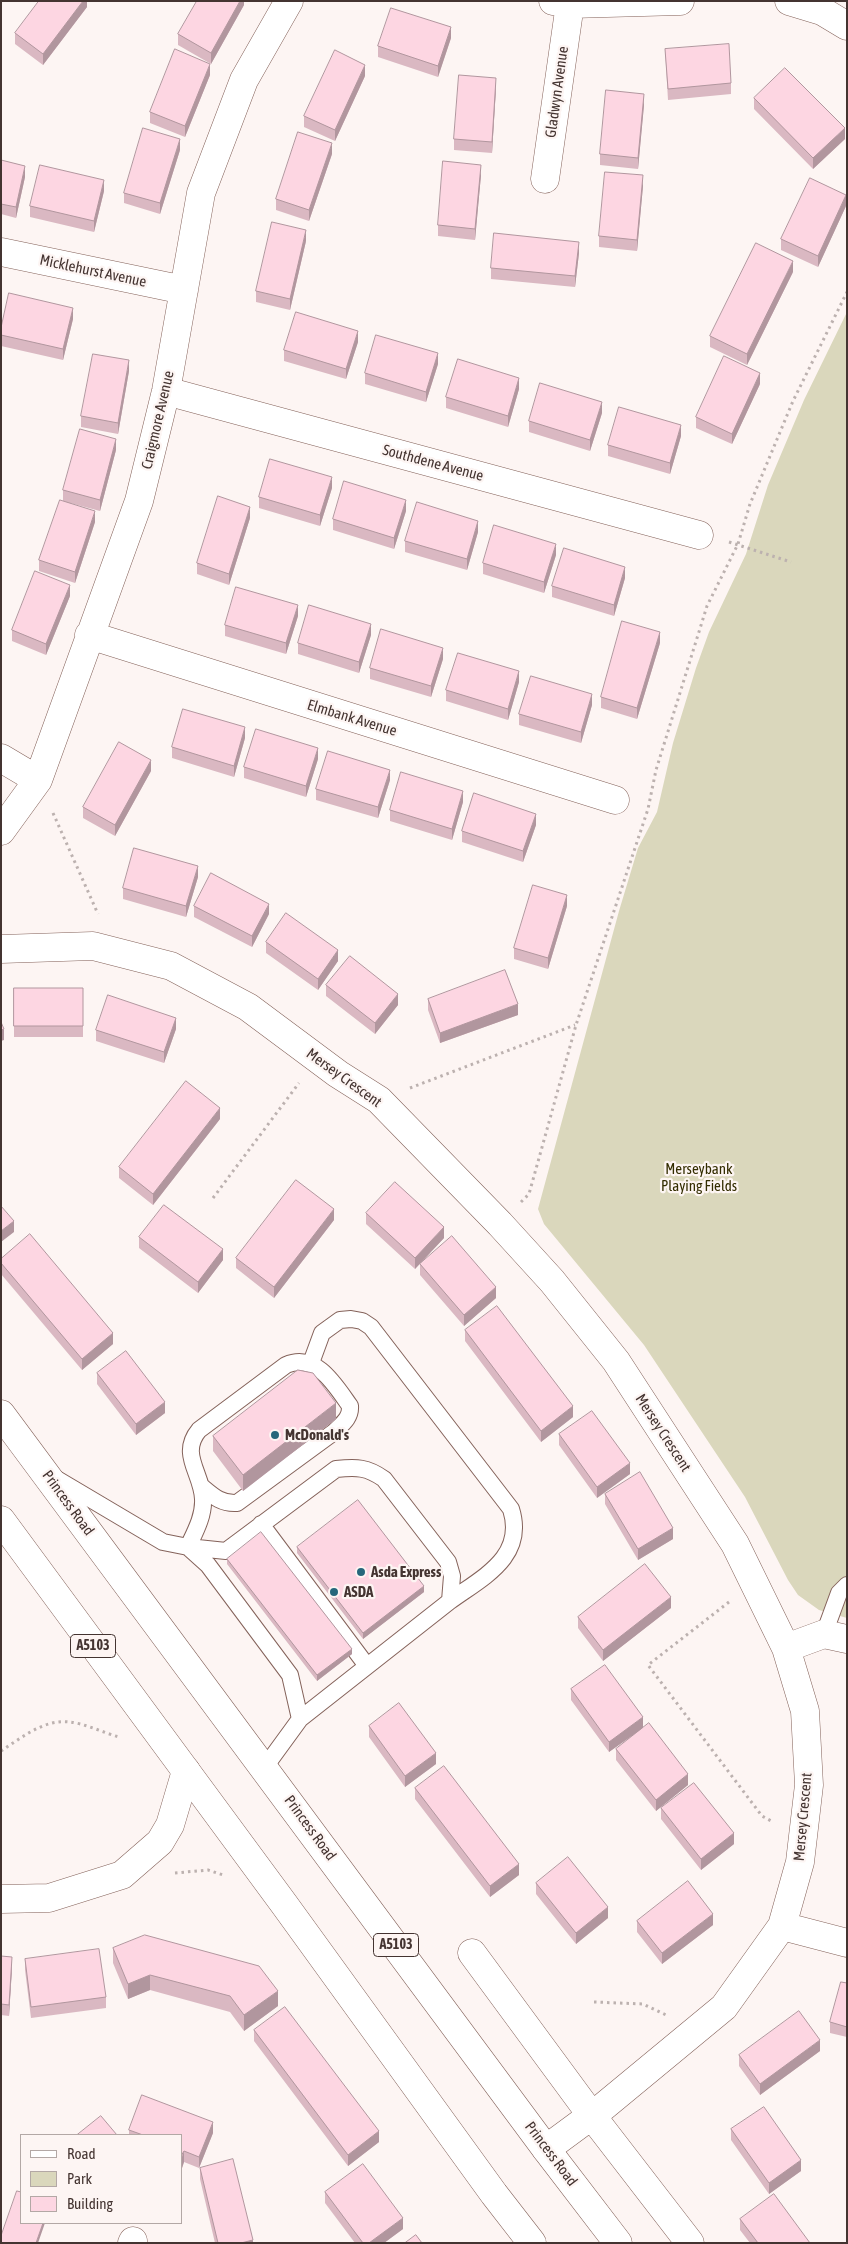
<!DOCTYPE html>
<style>
body{margin:0}
#map{position:relative;width:848px;height:2244px;overflow:hidden;background:#fdf5f3;font-family:"Asap Condensed",sans-serif}
canvas{display:block}
.frame{position:absolute;inset:0;border:2px solid #443431;pointer-events:none}
.legend{position:absolute;left:20px;top:2134px;width:162px;height:90px;box-sizing:border-box;background:#fdf5f3;border:1px solid #b3a8a5;margin:0;padding:6px 9px;list-style:none;font-size:15px;color:#443431}
.legend li{display:flex;align-items:center;gap:10px;height:25px}
.legend b{width:25px;border:1px solid #b3a8a5}
</style>
<div id="map">
<canvas width="848" height="2244"></canvas>
<div class="frame"></div>
<ul class="legend">
<li><b style="height:6px;background:#fff"></b>Road</li>
<li><b style="height:14px;background:#dad7bc"></b>Park</li>
<li><b style="height:14px;background:#fdd6e2"></b>Building</li>
</ul>
</div>
<script>
const ctx = document.querySelector('canvas').getContext('2d');
ctx.lineJoin = 'round';
function paint(path, color) { ctx.fillStyle = color; ctx.fill(path, 'evenodd'); }
function stroke(path, color, width, dash) { ctx.strokeStyle = color; ctx.lineWidth = width; ctx.lineCap = dash ? 'butt' : 'round'; ctx.setLineDash(dash || []); ctx.stroke(path); }
function drawText(font, color, halo, rows, align = 'center') {
  ctx.font = font + ' "Asap Condensed",sans-serif'; ctx.lineWidth = 4.5; ctx.setLineDash([]); ctx.textBaseline = 'middle'; ctx.strokeStyle = halo; ctx.fillStyle = color; for (const [text, x, y, turn = 0] of rows) {
    ctx.save(); ctx.translate(x, y); ctx.rotate((+turn || 0) * Math.PI / 180); ctx.textAlign = isNaN(turn) ? turn : align; if (halo) ctx.strokeText(text, 0, 0); ctx.fillText(text, 0, 0); ctx.restore();
  }
}
paint(new Path2D(`
 M847 312V1618L819 1610 798 1595 788 1580 745 1497 644 1345 544 1224 538 1209 619 911 638 848 657 812 673 743 696 668 709 632 746 554 768 485 804 400Z`), '#dad7bc');
const service = new Path2D(`
 M311 1363 322 1333 340 1320 351 1319 362 1321 371 1327 511 1509C526 1557 483 1577 450 1601
 M55 1478 163 1542 188 1547 226 1551 336 1469C357 1467 367 1467 384 1479L448 1562 452 1576 450 1601 300 1719 265 1767
 M201 1486C213 1496 221 1504 237 1503L334 1432C342 1424 351 1418 350 1406 335 1385 316 1352 286 1365L199 1430C179 1454 202 1473 203 1499 204 1516 195 1532 188 1547L208 1565 290 1675 300 1719
 M261 1524 367 1666
 M824 1634 839 1593 847 1585`);
const minor = new Path2D(`
 M553 1 570 4 680 1
 M789 1 822 11 847 26
 M545 179 570 4
 M1 252 184 290
 M166 391 699 535
 M89 635 615 800
 M1 758 38 780
 M1 831 38 780 139 501 166 391 201 193 244 80 289 1
 M1 949 93 946 171 966 248 1007 338 1074 379 1100 500 1224 552 1281 616 1361 735 1544 786 1648 805 1711 809 1785 800 1862 782 1926 724 2007 603 2107 546 2149
 M786 1648 824 1634 847 1639
 M1 1899 49 1898 122 1875 160 1842 170 1825 186 1771
 M782 1926 847 1943
 M472 1953 592 2116 690 2243
 M132 2243 133 2241`);
const trunk = new Path2D(`
 M1 1414 546 2149 618 2243
 M1 1520 284 1904 494 2194 532 2243`);
stroke(service, '#84625a', 18);
stroke(minor, '#84625a', 29);
stroke(trunk, '#84625a', 29);
stroke(new Path2D(`
 M729 542 791 562
 M53 813 98 914
 M410 1088 575 1025
 M213 1198 299 1083
 M521 1202 529 1194 576 1025 648 809 656 770 707 606 738 544 750 504 793 401 847 292
 M729 1602 648 1665 762 1816 773 1822
 M1 1751C21 1738 44 1719 69 1722 84 1723 104 1733 119 1737
 M175 1873 208 1870 223 1875
 M594 2002 643 2004 666 2015`), '#bcb1af', 3, [2.5, 4]);
stroke(service, '#fff', 16);
stroke(minor, '#fff', 28);
stroke(trunk, '#fff', 28);
paint(new Path2D(`
 M87 1V7L43 65 15 44V33Z
 M244 1V5L211 64 178 45V34Z
 M451 38 438 77 378 57V46Z
 M665 49 731 83V94L668 100Z
 M210 75 185 137 150 123V112Z
 M365 76 335 141 304 127V116Z
 M496 88 492 153 454 150V139Z
 M754 98 845 139 813 169 754 109Z
 M644 105 638 169 600 165V154Z
 M180 150 160 214 124 203V193Z
 M332 154 309 221 276 210V199Z
 M1 160 25 177 16 218 1 214Z
 M481 175 475 240 438 236V225Z
 M643 186 637 251 599 247V236Z
 M104 191 94 232 30 217V206Z
 M846 206 818 267 781 250V239Z
 M306 241 290 310 256 302V291Z
 M579 253 575 287 491 279V268Z
 M793 272 747 365 710 347V336Z
 M73 319 63 360 1 346V328Z
 M358 342 346 379 284 361V350Z
 M438 364 426 402 365 384V373Z
 M129 371 118 434 81 427V416Z
 M760 384 732 444 696 428V417Z
 M519 389 508 427 446 408V397Z
 M602 413 590 451 529 432V421Z
 M681 436 670 474 608 456V445Z
 M116 450 100 511 70 503 95 522 75 583 39 571V560L63 501V490Z
 M332 488 320 526 259 508V497Z
 M406 511 394 549 333 530V519Z
 M250 518 229 585 197 574V563Z
 M478 532 467 570 405 552V541Z
 M556 555 544 593 483 574V563Z
 M625 578 614 616 552 597V586Z
 M70 596 46 655 12 641V630Z
 M298 616 286 654 225 636V625Z
 M371 635 359 673 298 654V643Z
 M660 643 637 719 601 708V697Z
 M443 659 431 697 370 679V668Z
 M519 682 508 720 446 701V690Z
 M592 705 581 743 519 725V714Z
 M245 738 234 777 172 758V747Z
 M318 759 306 797 244 778V767Z
 M151 771 115 836 83 818V807Z
 M390 780 378 818 316 800V789Z
 M463 802 452 840 390 821V810Z
 M536 825 523 862 462 842V831Z
 M198 877 186 917 123 899V888Z
 M194 906 269 914 252 947 194 917Z
 M567 906 548 969 514 959V948Z
 M266 942 338 961 318 990 266 953Z
 M326 985 398 1005 375 1034 326 996Z
 M14 988H83V1037H14Z
 M428 999 518 1015 440 1043 428 1010Z
 M176 1029 164 1063 96 1041V1030Z
 M220 1119 153 1205 119 1178V1167Z
 M366 1213 444 1238 415 1269 366 1224Z
 M334 1220 274 1298 236 1268V1258Z
 M139 1237 223 1260 198 1293 139 1248Z
 M1 1259 113 1344 82 1370 1 1274Z
 M420 1264 496 1298 464 1326 420 1275Z
 M465 1330 573 1417 541 1442 465 1341Z
 M97 1373 165 1413 136 1435 97 1384Z
 M336 1419 243 1491 213 1451V1436Z
 M559 1434 630 1474 597 1498 559 1445Z
 M605 1494 673 1539 638 1560 605 1504Z
 M297 1547 424 1592 363 1639 297 1553Z
 M227 1559 352 1654 317 1681 227 1564Z
 M671 1608 603 1661 578 1628V1617Z
 M571 1689 643 1728 688 1785 656 1811 616 1760V1749L642 1728 609 1752 571 1700Z
 M369 1726 436 1764 405 1787 369 1737Z
 M415 1788 519 1875 490 1897 415 1799Z
 M661 1808 734 1844 701 1870 661 1819Z
 M536 1883 608 1918 576 1944 536 1894Z
 M637 1921 713 1925 662 1964 637 1932Z
 M113 1948 278 2006 244 2031 230 2012 150 1990 128 1999 113 1963Z
 M1 1956 12 1968 9 2016 1 2015Z
 M25 1959 106 1997V2008L31 2018 25 1970Z
 M847 1983V2037L830 2033V2022Z
 M254 2030 379 2142 348 2166 254 2041Z
 M820 2051 760 2095 739 2066V2055Z
 M731 2129 801 2171 769 2194 731 2140Z
 M129 2130 213 2133 199 2168 184 2162 182 2168 181 2135H129Z
 M200 2168 253 2243H215L200 2179Z
 M325 2192 403 2229 384 2243H355L325 2203Z
 M740 2219 810 2243H750L740 2230Z`), '#dab8c2');
paint(new Path2D(`
 M83 1H87V7L43 65V54Z
 M240 1H244V5L211 64V53Z
 M451 27V38L438 77V66Z
 M210 64V75L185 137V126Z
 M365 65V76L335 141V130Z
 M496 78V88L492 153V142Z
 M644 94V105L638 169V158Z
 M845 128V139L813 169V158Z
 M180 139V150L160 214V203Z
 M332 143V154L309 221V210Z
 M481 165V175L475 240V229Z
 M25 166V177L16 218V207Z
 M643 175V186L637 251V240Z
 M104 180V191L94 232V221Z
 M846 195V206L818 267V256Z
 M306 230V241L290 310V299Z
 M579 242V253L575 287V276Z
 M793 261V272L747 365V354Z
 M73 308V319L63 360V349Z
 M358 331V342L346 379V369Z
 M438 353V364L426 402V392Z
 M129 360V371L118 434V423Z
 M760 373V384L732 444V434Z
 M519 378V389L508 427V416Z
 M602 402V413L590 451V440Z
 M681 425V436L670 474V463Z
 M116 439V450L100 511V500Z
 M332 477V488L320 526V515Z
 M406 500V511L394 549V538Z
 M250 507V518L229 585V574Z
 M95 511V522L75 583V572Z
 M478 521V532L467 570V559Z
 M556 544V555L544 593V582Z
 M625 567V578L614 616V605Z
 M70 585V596L46 655V644Z
 M298 605V616L286 654V643Z
 M371 624V635L359 673V662Z
 M660 632V643L637 719V708Z
 M443 648V659L431 697V686Z
 M519 671V682L508 720V709Z
 M592 694V705L581 743V732Z
 M245 727V738L234 777V766Z
 M318 748V759L306 797V786Z
 M151 760V771L115 836V825Z
 M390 770V780L378 818V807Z
 M463 791V802L452 840V829Z
 M536 814V825L523 862V851Z
 M198 866V877L186 917V906Z
 M567 895V906L548 969V958Z
 M269 904V914L252 947V936Z
 M338 950V961L318 990V979Z
 M398 994V1005L375 1034V1023Z
 M518 1004V1015L440 1043V1033Z
 M176 1018V1029L164 1063V1052Z
 M4 1029V1040L1 1041V1030Z
 M220 1108V1119L153 1205V1194Z
 M334 1209V1220L274 1298V1287Z
 M14 1221V1232L1 1242V1231Z
 M444 1227V1238L415 1269V1258Z
 M223 1249V1260L198 1293V1282Z
 M496 1287V1298L464 1326V1315Z
 M113 1333V1344L82 1370V1359Z
 M165 1402V1413L136 1435V1424Z
 M336 1403V1419L243 1491V1475Z
 M573 1406V1417L541 1442V1431Z
 M630 1463V1474L597 1498V1487Z
 M673 1528V1539L638 1560V1549Z
 M424 1586V1592L363 1639V1633Z
 M671 1597V1608L603 1661V1650Z
 M352 1649V1654L317 1681V1675Z
 M643 1717V1728L609 1752V1742Z
 M436 1753V1764L405 1787V1776Z
 M688 1774V1785L656 1811V1800Z
 M734 1833V1844L701 1870V1859Z
 M519 1864V1875L490 1897V1886Z
 M608 1907V1918L576 1944V1933Z
 M713 1914V1925L662 1964V1953Z
 M12 1957V1968L9 2016V2005Z
 M150 1975V1990L128 1999V1984Z
 M278 1991V2006L244 2031V2015Z
 M820 2040V2051L760 2095V2084Z
 M213 2122V2133L199 2168V2157Z
 M379 2131V2142L348 2166V2155Z
 M184 2151V2162L182 2168V2157Z
 M801 2160V2171L769 2194V2183Z
 M403 2218V2229L384 2243H369Z
 M43 2223H45L38 2243H36Z
 M253 2240V2243H241Z`), '#b1969e');
const building = new Path2D(`
 M39 1H83L43 54 15 33Z
 M197 1H240L211 53 178 34Z
 M391 8 451 27 438 66 378 46Z
 M729 44 731 83 668 89 665 49Z
 M175 49 210 64 185 126 150 112Z
 M335 50 365 65 335 130 304 116Z
 M785 68 845 128 813 158 754 98Z
 M459 75 496 78 492 142 454 139Z
 M606 90 644 94 638 158 600 154Z
 M143 128 180 139 160 203 124 193Z
 M298 132 332 143 309 210 276 199Z
 M1 160 25 166 16 207 1 204Z
 M443 161 481 165 475 229 438 225Z
 M40 165 104 180 94 221 30 206Z
 M605 172 643 175 637 240 599 236Z
 M810 178 846 195 818 256 781 239Z
 M272 222 306 230 290 299 256 291Z
 M494 233 579 242 575 276 491 268Z
 M756 243 793 261 747 354 710 336Z
 M9 293 73 308 63 349 1 335V328Z
 M296 312 358 331 346 369 284 350Z
 M376 335 438 353 426 392 365 373Z
 M93 354 129 360 118 423 81 416Z
 M724 356 760 373 732 434 696 417Z
 M458 359 519 378 508 416 446 397Z
 M540 383 602 402 590 440 529 421Z
 M619 407 681 425 670 463 608 445Z
 M80 429 116 439 100 500 63 490Z
 M270 459 332 477 320 515 259 497Z
 M344 481 406 500 394 538 333 519Z
 M218 496 250 507 229 574 197 563Z
 M60 500 95 511 75 572 39 560Z
 M417 502 478 521 467 559 405 541Z
 M494 525 556 544 544 582 483 563Z
 M564 548 625 567 614 605 552 586Z
 M35 571 70 585 46 644 12 630Z
 M236 587 298 605 286 643 225 625Z
 M309 605 371 624 359 662 298 643Z
 M622 621 660 632 637 708 601 697Z
 M381 629 443 648 431 686 370 668Z
 M458 653 519 671 508 709 446 690Z
 M531 676 592 694 581 732 519 714Z
 M183 709 245 727 234 766 172 747Z
 M256 729 318 748 306 786 244 767Z
 M119 742 151 760 115 825 83 807Z
 M328 751 390 770 378 807 316 789Z
 M401 772 463 791 452 829 390 810Z
 M474 793 536 814 523 851 462 831Z
 M134 848 198 866 186 906 123 888Z
 M211 873 269 904 252 936 194 906Z
 M533 885 567 895 548 958 514 948Z
 M286 913 338 950 318 979 266 942Z
 M350 956 398 994 375 1023 326 985Z
 M505 970 518 1004 440 1033 428 999Z
 M14 988H83V1026H14Z
 M108 995 176 1018 164 1052 96 1030Z
 M1 1022 4 1029 1 1030Z
 M186 1081 220 1108 153 1194 119 1167Z
 M296 1180 334 1209 274 1287 236 1258Z
 M395 1182 444 1227 415 1258 366 1213Z
 M164 1205 223 1249 198 1282 139 1237Z
 M1 1206 14 1221 1 1231Z
 M30 1234 113 1333 82 1359 1 1263V1259Z
 M452 1236 496 1287 464 1315 420 1264Z
 M497 1306 573 1406 541 1431 465 1330Z
 M126 1351 165 1402 136 1424 97 1373Z
 M298 1370 313 1373 336 1403 243 1475 213 1436Z
 M592 1411 630 1463 597 1487 559 1434Z
 M640 1472 673 1528 638 1549 605 1494Z
 M358 1500 424 1586 363 1633 297 1547Z
 M261 1532 352 1649 317 1675 227 1559Z
 M645 1564 671 1597 603 1650 578 1617Z
 M605 1665 643 1717 609 1742 571 1689Z
 M399 1703 436 1753 405 1776 369 1726Z
 M649 1723 688 1774 656 1800 616 1749Z
 M444 1766 519 1864 490 1886 415 1788Z
 M694 1783 734 1833 701 1859 661 1808Z
 M568 1857 608 1907 576 1933 536 1883Z
 M688 1881 713 1914 662 1953 637 1921Z
 M145 1935 259 1966 278 1991 244 2015 230 1996 150 1975 128 1984 113 1948Z
 M99 1949 106 1997 31 2007 25 1959Z
 M1 1956 12 1957 9 2005 1 2004Z
 M841 1982 847 1983V2027L830 2022Z
 M285 2007 379 2131 348 2155 254 2030Z
 M799 2011 820 2040 760 2084 739 2055Z
 M142 2095 213 2122 199 2157 184 2151 181 2156V2135H143L129 2130Z
 M764 2107 801 2160 769 2183 731 2129Z
 M101 2116 117 2135H77Z
 M233 2159 253 2240 241 2243H218L200 2168Z
 M363 2164 403 2218 369 2243H363L325 2192Z
 M17 2191 21 2192V2223H43L36 2243H1V2236Z
 M774 2194 810 2243H758L740 2219Z
 M416 2235 422 2243H405Z`);
paint(building, '#fdd6e2');
stroke(building, '#b1969e', 1);
for (const [x, y, r, color] of [
 [275,1435,5,"#26677b"],
 [361,1572,5,"#26677b"],
 [334,1592,5,"#26677b"]
]) { const dot = new Path2D(); dot.arc(x, y, r, 0, 2 * Math.PI); ctx.fillStyle = color; ctx.fill(dot); stroke(dot, '#fdf5f3', 2); }
for (const [x, y, w] of [
 [93,1646,45],
 [396,1945,45]
]) { const box = new Path2D(); box.roundRect(x - w / 2, y - 11.5, w, 23, 4); ctx.fillStyle = '#fdf5f3'; ctx.fill(box); stroke(box, '#443431', 1); }
drawText('bold 14px', '#443431', null, [
 ["A5103",93,1646],
 ["A5103",396,1945]
]);
drawText('15px', '#443431', '#fdf5f3', [
 ["Gladwyn Avenue",557,92,-82],
 ["Micklehurst Avenue",93,271,12],
 ["Craigmore Avenue",158,420,-77],
 ["Southdene Avenue",433,463,15],
 ["Elmbank Avenue",352,718,17],
 ["Mersey Crescent",344,1078,36],
 ["Mersey Crescent",663,1433,57],
 ["Princess Road",68,1503,54],
 ["Mersey Crescent",803,1817,-85],
 ["Princess Road",310,1828,54],
 ["Princess Road",551,2154,53]
]);
drawText('15px', '#332d01', '#fdf5f3', [
 ["Merseybank",699,1169],
 ["Playing Fields",699,1186]
]);
drawText('bold 15px', '#443431', '#fdf5f3', [
 ["McDonald's",285,1435],
 ["Asda Express",371,1572],
 ["ASDA",344,1592]
], 'left');
</script>
